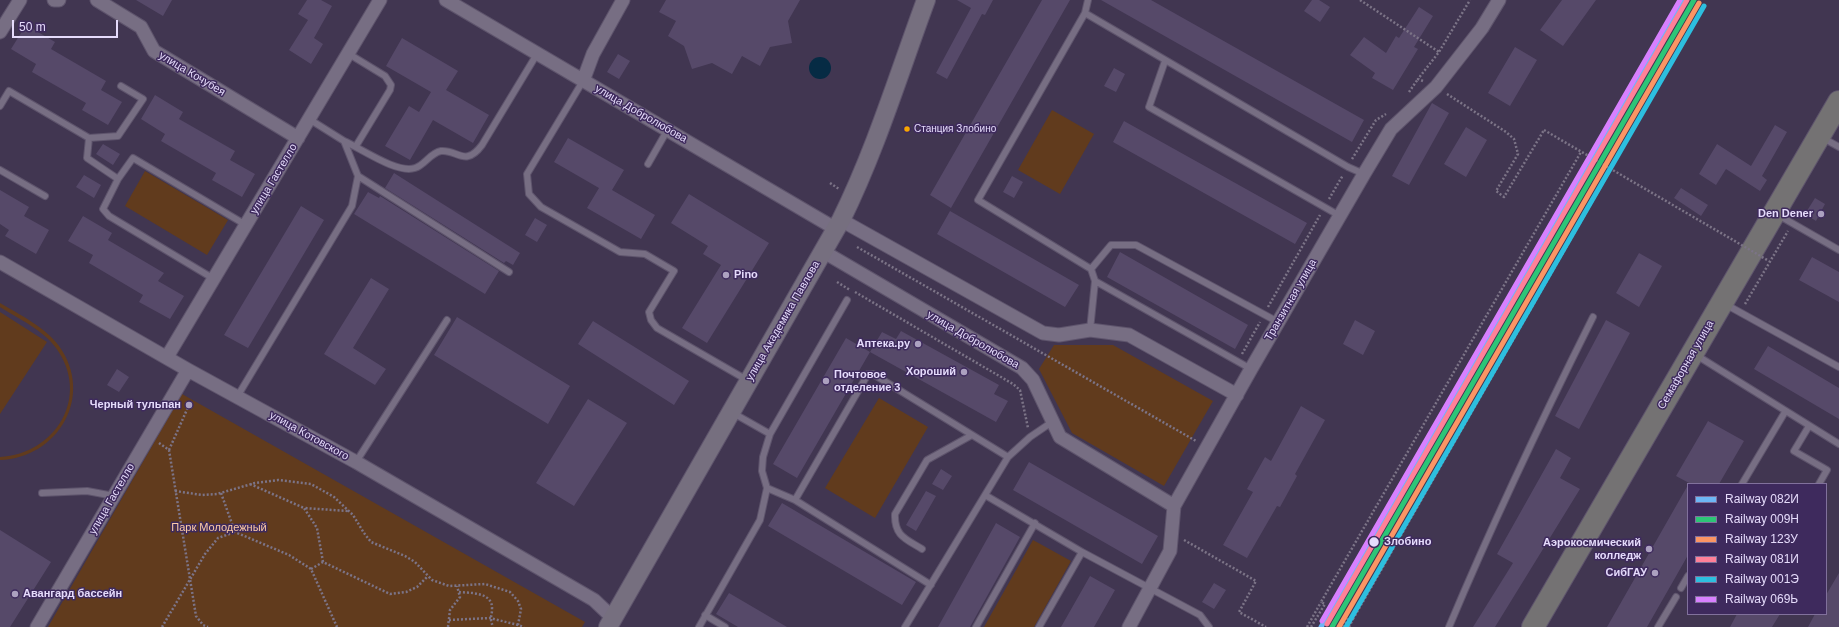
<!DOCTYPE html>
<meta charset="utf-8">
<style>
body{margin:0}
#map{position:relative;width:1839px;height:627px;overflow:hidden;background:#413651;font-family:Helvetica,sans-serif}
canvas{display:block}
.legend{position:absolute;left:1687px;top:483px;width:140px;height:132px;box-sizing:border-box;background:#3e2a5d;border:1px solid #81719c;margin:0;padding:5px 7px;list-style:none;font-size:12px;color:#e5dbfb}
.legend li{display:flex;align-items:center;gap:8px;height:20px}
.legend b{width:20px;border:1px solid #81719c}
.scale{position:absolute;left:12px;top:20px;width:106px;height:18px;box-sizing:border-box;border:2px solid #e5dbfb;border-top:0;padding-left:5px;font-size:12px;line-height:14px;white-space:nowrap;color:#e5dbfb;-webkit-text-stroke:3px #3e2a5d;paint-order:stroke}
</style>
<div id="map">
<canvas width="1839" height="627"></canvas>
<ul class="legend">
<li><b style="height:5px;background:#6db6f5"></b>Railway 082И</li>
<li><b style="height:5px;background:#2dc577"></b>Railway 009Н</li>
<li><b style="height:5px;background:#fb9564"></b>Railway 123У</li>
<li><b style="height:5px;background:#ff8098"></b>Railway 081И</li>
<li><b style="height:5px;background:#2dbfdf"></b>Railway 001Э</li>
<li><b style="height:5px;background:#d880ff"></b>Railway 069Ь</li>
</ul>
<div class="scale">50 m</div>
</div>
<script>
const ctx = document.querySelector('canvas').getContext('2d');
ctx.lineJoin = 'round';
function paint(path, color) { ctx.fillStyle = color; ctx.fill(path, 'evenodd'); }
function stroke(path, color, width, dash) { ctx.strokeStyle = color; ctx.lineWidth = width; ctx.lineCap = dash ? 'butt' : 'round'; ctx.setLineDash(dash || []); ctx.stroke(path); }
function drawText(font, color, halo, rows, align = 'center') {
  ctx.font = font + ' Helvetica,sans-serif'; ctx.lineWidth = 3; ctx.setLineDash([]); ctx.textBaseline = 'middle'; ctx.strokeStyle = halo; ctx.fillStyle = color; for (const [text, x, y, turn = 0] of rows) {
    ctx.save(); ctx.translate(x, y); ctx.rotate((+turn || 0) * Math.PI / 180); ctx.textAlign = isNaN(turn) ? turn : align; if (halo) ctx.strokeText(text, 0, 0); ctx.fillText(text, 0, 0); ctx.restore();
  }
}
paint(new Path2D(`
 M1052 110 1094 134 1060 194 1018 170Z
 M145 171 228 220 207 255 125 206Z
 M0 303C20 315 45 327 59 346 95 396 58 458 0 460V457C56 454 91 396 56 348 43 330 19 319 0 307Z
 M0 312 47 342 0 414Z
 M1054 345H1113L1213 401 1164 486 1072 433 1039 369Z
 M182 394 585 622 582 627H48Z
 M879 398 928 427 875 518 825 488Z
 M1033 540 1071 561 1034 627H984Z`), '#613b1d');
paint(new Path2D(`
 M809 68a11 11 0 1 1 22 0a11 11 0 1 1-22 0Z`), '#062b44');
paint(new Path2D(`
 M136 0H172L163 16Z
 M307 0H321L332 6 314 38 323 44 311 64 289 50 308 20 298 14Z
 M666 0H800L788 21 792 43 770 47 760 66 742 56 732 74 712 63 692 69 684 46 668 36 676 21 659 12Z
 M957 0H993L985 15 982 14 947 79 936 73 971 8Z
 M1042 0H1070L951 208 930 195Z
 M1101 0H1151L1364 120 1352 142Z
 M1312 0H1319L1330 7 1320 22 1304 11Z
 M1562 0H1596L1563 46 1540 30Z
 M1419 7 1433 16 1414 47 1418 49 1393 90 1372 78 1375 73 1350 55 1364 37 1386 53 1396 36 1399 38Z
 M26 25 55 42 51 49 106 81 101 90 122 102 108 125 82 110 86 103 32 72 36 64 11 49Z
 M402 38 458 71 446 90 489 115 473 143 433 120 410 160 385 146 409 106 419 112 431 92 386 66Z
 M1515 47 1537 60 1510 106 1488 93Z
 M618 54 630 61 619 79 607 72Z
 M1114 68 1125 74 1116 92 1104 86Z
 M155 95 183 112 179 119 235 151 230 160 255 174 242 197 212 180 216 173 161 141 165 134 141 119Z
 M1432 103 1449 113 1409 185 1392 176Z
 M1124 121 1307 223 1295 244 1113 142Z
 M1775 125 1787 132 1762 176 1767 180 1760 191 1726 169 1716 185 1699 174 1717 144 1751 166Z
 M1466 127 1487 140 1466 177 1444 164Z
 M568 138 624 170 612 190 655 215 641 239 587 208 599 188 554 162Z
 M103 144 120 154 113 165 96 154Z
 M394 173 520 253 513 265 506 261 504 263 385 188Z
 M84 175 101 185 94 198 76 187Z
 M1012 176 1023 182 1014 198 1003 192Z
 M1681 188 1708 205 1701 216 1674 198Z
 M0 190 29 207 24 216 49 230 36 254 5 236 9 230 0 224Z
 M368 192 379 198 380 196 499 271 485 294 354 214Z
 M689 194 769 243 707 343 682 328 721 265 703 254 708 246 671 223Z
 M1815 198 1825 204 1816 221 1805 214Z
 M301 206 324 220 248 348 224 335Z
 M950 211 1079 285 1065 307 937 234Z
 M83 216 112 233 108 240 164 273 158 281 184 296 170 319 139 302 143 295 89 263 93 255 68 241Z
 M535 218 547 225 537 242 525 235Z
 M1120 252 1248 325 1235 349 1107 277Z
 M1639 253 1662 266 1639 307 1616 293Z
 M1812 257 1839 272V302L1799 280Z
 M371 278 389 289 353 348 386 369 375 385 324 354Z
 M457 317 570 386 548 424 434 355Z
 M1355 320 1375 331 1363 355 1343 344Z
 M1606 320 1630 333 1579 429 1555 416Z
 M593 321 689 381 674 405 578 344Z
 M901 331 999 385 994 394 1008 401 996 422 870 352 882 332 896 339Z
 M846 338 870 352 797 478 773 464Z
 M1768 346 1839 388V419L1754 369Z
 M117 369 129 377 119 392 107 385Z
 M588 399 627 423 574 506 536 483Z
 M1301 406 1325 420 1295 474 1297 476 1280 507 1277 506 1247 558 1223 545 1253 492 1247 489 1265 457 1271 461Z
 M1708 421 1744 441 1719 484H1691L1676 476Z
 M1556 449 1571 458 1560 478 1580 489 1495 627H1473L1513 563 1497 554Z
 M1029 462 1158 536 1142 564 1013 490Z
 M941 469 952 476 943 490 932 484Z
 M1688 485V555L1675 578 1647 627H1607Z
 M926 491 936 496 916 531 906 525Z
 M782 503 916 582 902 605 768 526Z
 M996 523 1020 537 970 627H938Z
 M0 530 51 562 10 627H0Z
 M1839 573V627H1808L1815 614H1826V595Z
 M1090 576 1115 590 1094 627H1061Z
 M1214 583 1226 590 1214 609 1202 602Z
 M729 593 787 627H738L716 614Z
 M1737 614H1780L1772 627H1730Z`), '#564969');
const lane = new Path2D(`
 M1088 0 1085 13 978 200 1091 269 1095 281 1090 330
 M1085 13 1348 167 1364 174
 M349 54 385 76 391 85 390 90 356 146
 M1165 61 1149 107 1340 216
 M583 81 527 174 529 194 541 207 620 252 645 254 674 271 649 312 651 320 657 328 747 380
 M0 106 9 91 89 138 87 158 118 179
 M89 138 118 136 143 99 121 86
 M1823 138 1839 147
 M344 141C362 149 397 174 415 168 425 165 430 153 441 151 457 149 465 168 482 145L537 54
 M648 164 668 129
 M0 170 45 196
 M358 176 509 272
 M1778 215 1839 250
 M1091 269 1111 245H1136L1278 322
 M214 279 109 216 103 209 118 179 133 158 246 225
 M1095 281 1251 369
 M1725 304 1839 367
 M1696 355 1839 444
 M237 397 352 206 358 176 344 141 309 119
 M1809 426 1794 451 1827 470 1819 484
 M770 434 847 300
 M356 462 447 320
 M1742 484 1785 412
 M767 488 795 500 931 585
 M42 493 87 491 114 496
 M985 495 1082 552 1200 615 1209 627
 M795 500 868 374H873L1008 457
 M922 549C906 539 894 536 895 514L927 460 972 435
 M1681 588 1688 576
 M705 615 725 627
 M699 627 760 520 767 488 762 471 763 457 770 434 733 413
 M905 627 1008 457 1030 437 1052 422
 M976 627 1035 523
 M1039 627 1082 552
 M1449 627C1493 522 1542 419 1593 317
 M1658 627 1676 597`);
const street = new Path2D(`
 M54 0H59
 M97 0 141 27 154 51 298 138
 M446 0 836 229
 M0 32 20 0
 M583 81 593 54 623 0
 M841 220 1043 333 1059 335 1090 330 1129 335 1237 395
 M824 252 1022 368 1033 380 1060 437 1174 506
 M0 262 188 370 356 462 594 600 613 618
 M167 357 380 0
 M37 627 188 370
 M1129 627 1170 551 1174 506 1251 369 1364 174 1391 129 1436 87 1482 28 1499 0`);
const secondary = new Path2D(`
 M608 627 841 220C876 149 899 73 926 0`);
const highway = new Path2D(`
 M1533 627 1839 102`);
stroke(lane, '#5e546c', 8);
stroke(street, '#5e546c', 15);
stroke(secondary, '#5e546c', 20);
stroke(highway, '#5e546c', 24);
stroke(new Path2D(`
 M1360 0 1439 52
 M1423 81 1418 79 1439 52 1470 0
 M1409 92 1418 79
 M1447 94 1506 132 1514 139 1518 154 1496 191 1504 197 1544 130
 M1352 159 1376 120 1386 114
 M830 183 839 189
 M1329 199 1343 175
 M857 247 1196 441
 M837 282 850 290
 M855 292 1013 384 1020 390 1028 428
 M1745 304 1788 231
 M1268 307 1320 215
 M1242 354 1260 322
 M159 443 169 450 196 616 203 625 208 627
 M169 450 189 405
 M250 484 304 508
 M175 491 202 495 217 494 255 483 278 480 311 484 334 497 353 515 364 533 371 542 405 556 415 562 432 580 449 586 485 584 510 592 518 601 521 609 518 625 524 627
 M221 493 235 532 289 555 311 569 337 627
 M1184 540 1256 581 1239 612 1266 627
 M323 562 317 528 304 508 348 511
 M311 569 323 562 390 594 406 592 417 587 428 576
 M459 592C470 593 493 592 492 609 492 618 489 616 493 627
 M449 620 490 618 518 625
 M162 627 205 554 218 538 235 532
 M448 627 450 610 460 597 457 586
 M1307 627 1321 602
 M1311 627 1325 604 1321 602 1581 152
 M1343 627 1349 617 1353 619 1611 169
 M1349 627 1353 619`), '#7c7487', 2.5, [2, 2]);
stroke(lane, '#776e83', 6);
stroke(street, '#776e83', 13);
stroke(secondary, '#766f7f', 18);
stroke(highway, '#747273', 22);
stroke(new Path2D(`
 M1544 130 1769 261`), '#7c7487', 2.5, [2, 2]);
stroke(new Path2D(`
 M1321 627 1682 0`), '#6db6f5', 5);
stroke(new Path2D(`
 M1332 627 1694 0`), '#2dc577', 5);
stroke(new Path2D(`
 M1339 627 1699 3`), '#fb9564', 5);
stroke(new Path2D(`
 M1327 624 1687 0`), '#ff8098', 5);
stroke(new Path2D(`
 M1346 627 1704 6`), '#2dbfdf', 5);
stroke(new Path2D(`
 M1322 621 1680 0`), '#d880ff', 5);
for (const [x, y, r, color] of [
 [907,129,3.5,"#f7a600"],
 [1821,214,4,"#aca1c0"],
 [726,275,4,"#aca1c0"],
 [918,344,4,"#aca1c0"],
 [964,372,4,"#aca1c0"],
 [826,381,4,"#aca1c0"],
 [189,405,4,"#aca1c0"],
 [1374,542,5.5,"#e5dbfb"],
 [1649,549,4,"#aca1c0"],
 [1655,573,4,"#aca1c0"],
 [15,594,4,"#aca1c0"]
]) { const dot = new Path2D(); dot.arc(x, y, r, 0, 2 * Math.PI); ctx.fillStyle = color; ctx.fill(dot); stroke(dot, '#3e2a5d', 1.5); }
drawText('10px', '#e5dbfb', '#3e2a5d', [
 ["Станция Злобино",914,129]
], 'left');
drawText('11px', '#e5dbfb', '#3e2a5d', [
 ["улица Кочубея",192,74,31],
 ["улица Добролюбова",641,114,30],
 ["улица Гастелло",274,179,-59],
 ["Транзитная улица",1291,300,-60],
 ["улица Академика Павлова",783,321,-60],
 ["улица Добролюбова",973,340,30],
 ["Семафорная улица",1686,365,-60],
 ["улица Котовского",309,436,29],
 ["улица Гастелло",112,499,-60]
]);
drawText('bold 11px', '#e5dbfb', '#3e2a5d', [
 ["Den Dener",1813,214],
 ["Pino",734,275,"left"],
 ["Аптека.ру",910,344],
 ["Хороший",956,372],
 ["Почтовое",834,375,"left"],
 ["отделение 3",834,388,"left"],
 ["Черный тульпан",181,405],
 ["Аэрокосмический",1641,543],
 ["колледж",1641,556],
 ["СибГАУ",1647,573],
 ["Авангард бассейн",23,594,"left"]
], 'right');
drawText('11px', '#fecca5', '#3e2a5d', [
 ["Парк Молодежный",219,528]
]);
drawText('bold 11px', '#e5dbfb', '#3e2a5d', [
 ["Злобино",1384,542]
], 'left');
</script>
